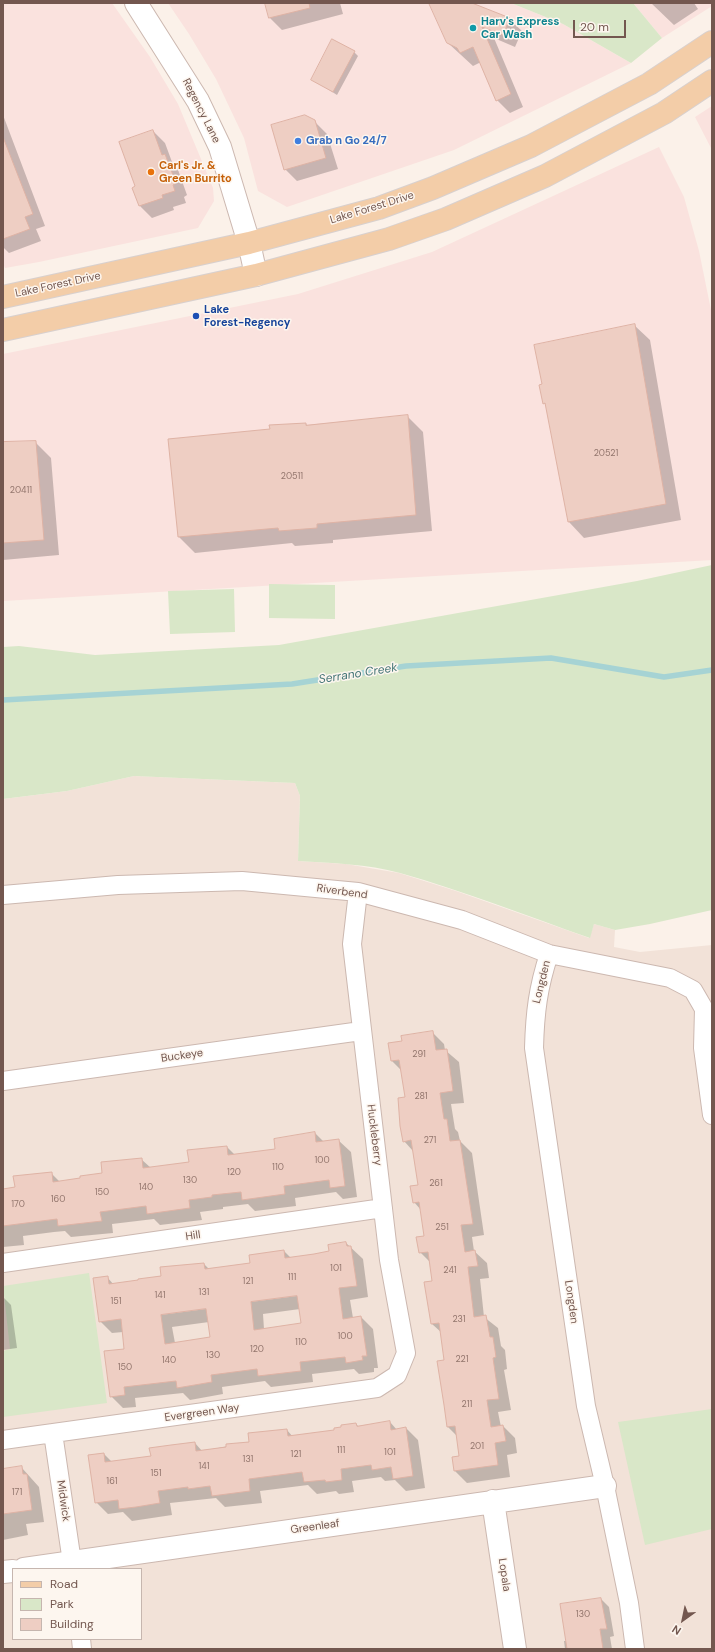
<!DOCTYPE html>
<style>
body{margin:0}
#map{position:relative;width:715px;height:1652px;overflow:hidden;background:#fbf1e9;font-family:"DM Sans",sans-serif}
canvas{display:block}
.frame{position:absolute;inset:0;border:4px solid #73574f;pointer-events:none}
.legend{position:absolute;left:12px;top:1568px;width:130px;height:72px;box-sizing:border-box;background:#fdf6ef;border:1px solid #c6b6af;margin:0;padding:5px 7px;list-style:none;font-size:12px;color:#73574f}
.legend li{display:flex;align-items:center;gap:8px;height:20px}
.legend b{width:20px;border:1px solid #c6b6af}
.north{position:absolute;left:663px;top:1600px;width:40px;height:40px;-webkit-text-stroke:3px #fdf6ef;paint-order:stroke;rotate:213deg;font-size:11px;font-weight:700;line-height:16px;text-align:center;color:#73574f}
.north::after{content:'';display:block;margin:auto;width:14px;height:18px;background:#73574f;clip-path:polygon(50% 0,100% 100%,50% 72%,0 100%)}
.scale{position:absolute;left:573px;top:20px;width:53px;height:18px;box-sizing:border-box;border:2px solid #73574f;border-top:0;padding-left:5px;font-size:12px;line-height:14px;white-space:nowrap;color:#73574f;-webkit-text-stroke:3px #fdf6ef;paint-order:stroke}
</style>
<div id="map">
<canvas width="715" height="1652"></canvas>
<div class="frame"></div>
<ul class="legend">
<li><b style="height:5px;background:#f3cda8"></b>Road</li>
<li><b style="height:11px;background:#d9e7c8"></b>Park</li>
<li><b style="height:11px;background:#eecec3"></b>Building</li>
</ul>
<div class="north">N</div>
<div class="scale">20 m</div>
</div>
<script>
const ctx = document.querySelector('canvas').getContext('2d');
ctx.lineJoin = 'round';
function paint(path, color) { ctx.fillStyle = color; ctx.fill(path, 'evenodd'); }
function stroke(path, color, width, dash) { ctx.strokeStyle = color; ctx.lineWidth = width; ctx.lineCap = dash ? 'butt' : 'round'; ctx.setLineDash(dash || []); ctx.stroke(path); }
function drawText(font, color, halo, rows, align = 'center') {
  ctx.font = font + ' "DM Sans",sans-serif'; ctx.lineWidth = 3; ctx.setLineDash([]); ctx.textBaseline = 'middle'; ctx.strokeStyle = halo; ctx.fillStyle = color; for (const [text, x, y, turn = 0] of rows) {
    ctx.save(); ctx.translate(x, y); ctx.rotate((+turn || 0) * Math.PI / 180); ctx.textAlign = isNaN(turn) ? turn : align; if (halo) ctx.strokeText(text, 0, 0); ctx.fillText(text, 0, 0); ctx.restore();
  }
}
paint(new Path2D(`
 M134 776 295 783 300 796 298 861 346 864 399 873 456 891 589 938 594 924 615 930 614 947 640 952 712 945V1649H3V799L67 791ZM13 1569H141V1639H13Z`), '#f2e2d8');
paint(new Path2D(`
 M3 3H112L150 57 178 104 206 171 213 188 214 201 198 228 39 262 5 268 3 264Z
 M168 3H511L563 24 631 63 454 150 287 207 258 191 244 138 216 79 189 34Z
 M633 3H712V6L662 38Z
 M712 106V150L695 117Z
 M659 147 684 197 699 251 712 315V560L3 601V354L298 294 432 252Z`), '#fae2de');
paint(new Path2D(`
 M511 3H633L662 38 631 63 563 24Z
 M712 565V910L650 924 615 930 594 924 590 938C527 916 464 891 400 873 367 864 332 863 298 861L300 796 295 783 134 776 67 791 3 799V647L19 646 95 655 279 645 637 581Z
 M269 584 335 585V619L269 618Z
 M234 589 235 632 170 634 168 591Z
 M89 1273 107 1403 3 1417V1351L10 1349 3 1286Z
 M712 1409V1529L645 1545 618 1422Z`), '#d9e7c8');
paint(new Path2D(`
 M266 3H340L343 14 282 30 270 18Z
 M430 3H470L509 19 522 31 515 47 494 38 523 107 510 113 497 100 481 62 473 66 448 43Z
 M651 3H694L698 9 674 25Z
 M354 52 358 56 337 95 312 79Z
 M3 115 45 226 36 229 41 241 9 253 3 247Z
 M314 121 327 134 338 169 297 181 285 169Z
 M153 131 165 143 172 162 177 167 187 195 184 197 186 203 173 207 174 210 152 218 140 206 134 188 137 187Z
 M634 325 650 340 681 520 584 538 569 522 547 406 544 403Z
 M407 416 423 432 432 531 333 540V543L295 546 292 543 195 553 179 537 271 429 306 424 308 426Z
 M35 442 51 458 59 555 3 560V443Z
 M432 1032 444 1044 445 1050 459 1062 464 1103 451 1104 455 1129 458 1132 460 1141 472 1153 484 1235 472 1237 474 1251 487 1263 489 1278 480 1279 484 1317 498 1328 501 1346 505 1350 507 1369 504 1370 511 1410 498 1412 501 1427 503 1426 515 1438 517 1453 507 1455 510 1477 467 1483 455 1471 453 1458 461 1457 457 1436 448 1427 445 1405 446 1360 442 1333 432 1324 433 1281 431 1263 420 1252 425 1237 421 1210 414 1202 419 1186 413 1151 404 1141 406 1098 402 1071 392 1061 389 1044 403 1042Z
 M315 1133 324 1142 338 1140 351 1152 357 1197 343 1199 336 1192 295 1198 296 1206 255 1211 248 1204 223 1207V1209L200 1212 202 1220 160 1225 154 1219 112 1224 113 1233 71 1237 65 1231 54 1232 23 1236 24 1245 3 1247V1190L16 1188 51 1173 60 1182 103 1174 141 1159 151 1168 190 1163 227 1147 235 1155 276 1150 299 1137V1135Z
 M346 1243 363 1259 368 1297 350 1300 353 1318 361 1317 373 1329 378 1368H374V1372L359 1374 354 1369 312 1374 313 1382 271 1387 265 1381 222 1387 223 1394 190 1400 183 1393 135 1398 136 1407 123 1408 111 1396 126 1350 123 1332 112 1333 100 1321 107 1277 114 1285 162 1276 204 1264 209 1269 251 1264 284 1251 291 1258 330 1252ZM300 1309 302 1324 264 1329 263 1314ZM209 1322 211 1338 175 1343 172 1327Z
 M3 1297 11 1305 17 1348 3 1350Z
 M390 1422 397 1430 406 1428 418 1440 425 1488 406 1491 395 1480 385 1481 381 1477 352 1481 354 1492 339 1494 336 1491 317 1494 308 1485 260 1491 262 1503 225 1507 216 1498 170 1503 172 1515 132 1521 123 1512 108 1514 96 1502 104 1454 112 1462 152 1457 195 1443 202 1451 250 1442 287 1430 293 1437 335 1431 356 1424 359 1427Z
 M22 1468 39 1487 44 1522 26 1524 28 1535 3 1540V1477Z
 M601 1599 609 1607 614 1636 610 1637 612 1649H565L564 1641H566Z`), '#0003');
stroke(new Path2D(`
 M3 700 292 684 406 666 551 658 664 677 712 670`), '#a6d3d4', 5.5);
const building = new Path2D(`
 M265 3H309L310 8 269 18Z
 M429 3H472L510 18 503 35 482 27 511 94 496 101 473 47 460 53 457 48 447 43Z
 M332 39 355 51 333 92 311 80Z
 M305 115 315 120 326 158 284 170 271 125Z
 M153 130 162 155 165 154 176 183 173 185 175 191 162 195 163 198 139 206 132 188 135 186 119 142Z
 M3 137 33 214 25 217 30 229 3 239Z
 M635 324 666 504 568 522 545 403 543 404 539 385 542 384 534 345Z
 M408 415 416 515 317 524V528L279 531 278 528 178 537 168 439 270 429 269 425 306 423V425Z
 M36 441 44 540 3 543V442Z
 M433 1031 436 1050 447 1049 450 1069 453 1091 440 1093 444 1119H447L450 1141 460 1140 473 1224 461 1225 465 1252 475 1250 478 1266 468 1267 474 1317 486 1315 490 1337H493L496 1357 493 1358 499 1399 487 1400 491 1427 503 1425 506 1441 495 1443 498 1465 454 1471 452 1457 459 1456 455 1426 447 1427 444 1405 437 1361 444 1360 439 1323 431 1324 424 1282 432 1281 428 1252 419 1253 416 1237 424 1236 419 1202 413 1203 410 1186 418 1185 411 1140 403 1142 400 1126 398 1098 405 1097 399 1060 391 1061 388 1043 402 1041 401 1036Z
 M315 1132 316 1142 339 1139 345 1186 330 1188 329 1180 284 1186 285 1194 242 1200 241 1192 212 1195V1197L189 1200 190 1208 147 1214 146 1206 100 1212 102 1221 58 1226 57 1219 3 1226V1189L15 1187 13 1176 52 1172 53 1182 80 1178V1176L102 1173 101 1162 142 1158 143 1168 189 1162 187 1150 227 1146 228 1155 275 1149 274 1139Z
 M346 1242 347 1246H351L357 1286 339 1288 343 1319 361 1316 367 1356H362L363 1360 346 1363 345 1357 300 1362 301 1371 258 1376 257 1369 211 1375 212 1382 177 1388 176 1381 124 1387 125 1395 110 1397 104 1351 124 1349 121 1319 99 1322 93 1278 108 1276 109 1284 138 1280V1279L161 1276 160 1267 204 1263 205 1269 250 1263 249 1255 284 1250 285 1258 314 1254 329 1251 328 1245ZM297 1296 301 1323 254 1330 251 1302ZM206 1309 210 1337 165 1344 161 1315Z
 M390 1421 391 1430 406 1427 413 1476 393 1479 391 1467 372 1470 371 1465 341 1469 342 1480 326 1482 325 1480 304 1482 302 1472 249 1479 250 1491 212 1496 210 1486 188 1489V1487L158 1491 160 1503 136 1507 119 1509 118 1500 95 1503 88 1455 104 1453 105 1462 151 1456 149 1448 171 1445 195 1442 196 1451 226 1447V1444L249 1442 248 1433 287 1429 288 1436 334 1430V1428L341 1427V1425L356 1423 357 1426Z
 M22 1466 23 1474H27L32 1510 3 1514V1469Z
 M601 1598 607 1629H600L603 1649H567L560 1604Z`);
paint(building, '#eecec3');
stroke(building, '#dfb3a5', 1);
const minor = new Path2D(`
 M3 895 118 885 242 881 358 892 462 920 549 954 670 978 693 990 704 1009 703 1048 712 1115
 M549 954C538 988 535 1012 534 1048L586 1406 605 1486 629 1603 635 1649
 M3 1081 361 1031
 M3 1263 383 1208
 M53 1433 73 1569
 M3 1440 377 1388 397 1375 406 1353 389 1260 352 944 358 892
 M81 1639 82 1649`);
const tertiary = new Path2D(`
 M136 3 198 101 220 147 249 243 256 275
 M493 1501 515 1649
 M24 1569 605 1486
 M3 1572 13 1571`);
const primary = new Path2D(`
 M3 297 249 243 379 208 433 188 531 146 649 84 712 42
 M3 330 256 275 389 239 446 219 545 176 664 113 712 81`);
stroke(minor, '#ccb8b0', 20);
stroke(tertiary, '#ccb8b0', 24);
stroke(primary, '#d8d0ce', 24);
stroke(minor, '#fff', 18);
stroke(tertiary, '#fff', 22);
stroke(primary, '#f3cda8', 22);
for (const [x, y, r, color] of [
 [473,28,4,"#0f9aa8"],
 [298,141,4,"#3f7fe0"],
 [151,172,4,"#e8710a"],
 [196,316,4,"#1a4fb4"]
]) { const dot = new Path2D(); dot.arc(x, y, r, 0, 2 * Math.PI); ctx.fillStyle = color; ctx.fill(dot); stroke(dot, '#fdf6ef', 1.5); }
drawText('9px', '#92756c', null, [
 ["20521",606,454],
 ["20511",292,477],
 ["20411",21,491],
 ["291",419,1055],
 ["281",421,1097],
 ["271",430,1141],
 ["100",322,1161],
 ["110",278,1168],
 ["120",234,1173],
 ["130",190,1181],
 ["261",436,1184],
 ["140",146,1188],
 ["150",102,1193],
 ["160",58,1200],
 ["170",18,1205],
 ["251",442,1228],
 ["101",336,1269],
 ["241",450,1271],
 ["111",292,1278],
 ["121",248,1282],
 ["131",204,1293],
 ["141",160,1296],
 ["151",116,1302],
 ["231",459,1320],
 ["100",345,1337],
 ["110",301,1343],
 ["120",257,1350],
 ["130",213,1356],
 ["221",462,1360],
 ["140",169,1361],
 ["150",125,1368],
 ["211",467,1405],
 ["201",477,1447],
 ["111",341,1451],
 ["101",390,1453],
 ["121",296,1455],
 ["131",248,1460],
 ["141",204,1467],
 ["151",156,1474],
 ["161",112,1482],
 ["171",17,1493],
 ["130",583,1615]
]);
drawText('bold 11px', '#0d838f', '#fdf6ef', [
 ["Harv's Express",481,22],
 ["Car Wash",481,35]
], 'left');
drawText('11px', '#73574f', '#fdf6ef', [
 ["Regency Lane",201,111,63],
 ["Lake Forest Drive",372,208,-17],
 ["Lake Forest Drive",58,285,-12],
 ["Riverbend",342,892,8],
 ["Longden",542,982,-76],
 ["Buckeye",182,1056,-8],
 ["Huckleberry",374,1135,83],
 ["Hill",193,1236,-8],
 ["Longden",571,1302,82],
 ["Evergreen Way",202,1413,-8],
 ["Midwick",63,1501,82],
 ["Greenleaf",315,1527,-8],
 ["Lopala",504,1575,82]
]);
drawText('bold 11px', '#366cbe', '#fdf6ef', [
 ["Grab n Go 24/7",306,141]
], 'left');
drawText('bold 11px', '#c56008', '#fdf6ef', [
 ["Carl's Jr. &",159,166],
 ["Green Burrito",159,179]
], 'left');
drawText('bold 11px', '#164399', '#fdf6ef', [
 ["Lake",204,310],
 ["Forest-Regency",204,323]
], 'left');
drawText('italic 12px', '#437576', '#fdf6ef', [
 ["Serrano Creek",358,674,-9]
]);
</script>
